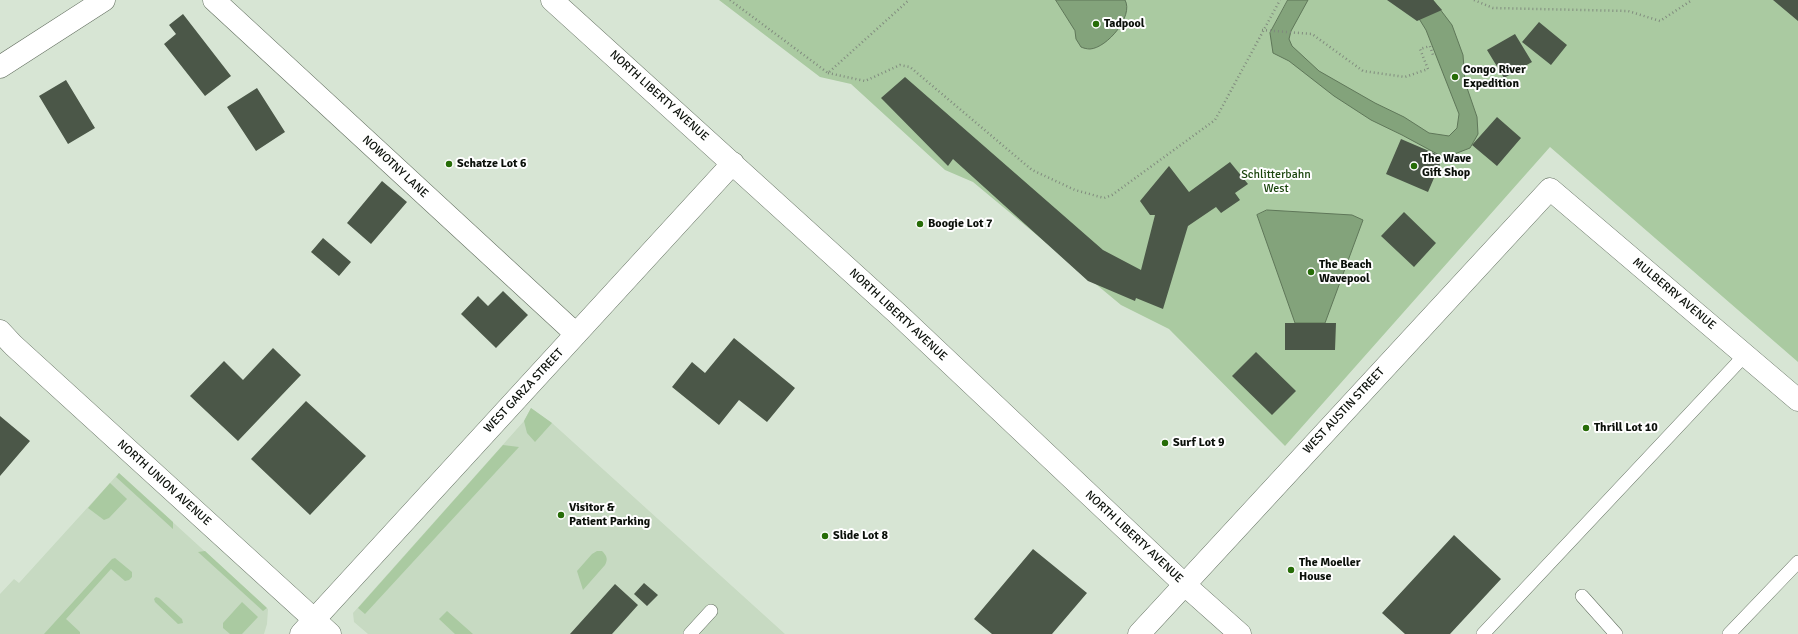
<!DOCTYPE html>
<style>
body{margin:0}
canvas{display:block;background:#d7e5d4}
</style>
<canvas width="1798" height="634"></canvas>
<script>
const ctx = document.querySelector('canvas').getContext('2d');
ctx.lineJoin = 'round';
function paint(path, color) { ctx.fillStyle = color; ctx.fill(path, 'evenodd'); }
function stroke(path, color, width, dash) { ctx.strokeStyle = color; ctx.lineWidth = width; ctx.lineCap = dash ? 'butt' : 'round'; ctx.setLineDash(dash || []); ctx.stroke(path); }
function drawText(font, color, halo, rows, align = 'center') {
  ctx.font = font + ' Signika,sans-serif'; ctx.lineWidth = 4; ctx.setLineDash([]); ctx.textBaseline = 'middle'; ctx.strokeStyle = halo; ctx.fillStyle = color; for (const [text, x, y, turn = 0] of rows) {
    ctx.save(); ctx.translate(x, y); ctx.rotate((+turn || 0) * Math.PI / 180); ctx.textAlign = isNaN(turn) ? turn : align; if (halo) ctx.strokeText(text, 0, 0); ctx.fillText(text, 0, 0); ctx.restore();
  }
}
paint(new Path2D(`
 M531 408 552 423 785 634H368L354 622 353 613 524 421Z
 M119 473 268 609 267 624 264 634H0V594L14 579 19 583Z`), '#c7dac2');
paint(new Path2D(`
 M719 0H1798V362L1550 147 1285 446 1169 329 1121 305 973 182 945 170 851 84 820 77Z
 M531 408 552 423 535 442 527 433 524 421Z
 M503 445 519 447 365 614 358 608Z
 M119 473 173 522V529L116 477Z
 M110 483 127 499 109 518 104 520 88 508Z
 M205 551 267 608 263 611 198 552Z
 M597 551H602C607 556 608 559 605 565L583 590 577 571 592 554Z
 M115 558 132 572V577L129 580 125 581 111 569 66 619 80 632V634H44L112 559Z
 M156 597 159 598 182 619 183 623 178 624 155 602 154 599Z
 M242 602 258 617 242 634H230L223 628V623Z
 M447 611 473 634H455L439 619Z`), '#aacaa1');
const water = new Path2D(`
 M1056 0H1125C1134 16 1107 48 1090 49 1087 49 1083 48 1081 47L1076 39 1075 31Z
 M1288 0H1308L1291 31 1289 39 1292 46 1319 71 1375 103 1404 117 1429 133 1449 136 1457 128 1459 114 1426 30 1418 17 1433 0 1452 25 1463 55 1465 82 1477 117 1478 134 1470 148 1452 155 1441 156 1402 135 1371 120 1334 96 1289 61 1273 53 1270 33Z
 M1267 210 1352 215 1363 220 1325 323H1295L1257 215Z`);
paint(water, '#83a37b');
stroke(water, '#5f7759', 1);
paint(new Path2D(`
 M1387 0H1433L1442 10 1417 21Z
 M1773 0H1798V21Z
 M183 14 231 76 205 96 164 44 176 34 169 25Z
 M1539 22 1567 45 1551 65 1522 42Z
 M1515 34 1532 62 1504 78 1487 50Z
 M905 77 1103 250 1141 270 1155 215H1150L1140 201 1169 166 1189 192 1230 162 1248 184 1235 193 1240 200 1221 213 1216 207 1188 226 1163 309 1136 298 1135 301 1088 281 953 159 948 166 881 98Z
 M66 80 95 128 68 144 39 96Z
 M257 88 285 132 256 151 227 107Z
 M1497 117 1521 138 1497 166 1472 145Z
 M1401 139 1443 157 1428 192 1386 174Z
 M382 181 407 202 371 244 347 223Z
 M1404 212 1436 243 1414 267 1381 236Z
 M323 238 351 262 339 276 311 252Z
 M503 291 528 315 496 348 461 314 478 296 488 306Z
 M1285 323H1336L1335 350H1285Z
 M734 338 795 388 767 422 739 400 719 425 672 387 692 362 705 373Z
 M273 348 301 375 238 441 190 396 224 361 243 380Z
 M1256 352 1296 391 1272 415 1232 376Z
 M306 401 366 456 310 515 251 459Z
 M0 416 30 441 0 476Z
 M1454 535 1501 579 1450 634H1405L1382 613Z
 M1033 549 1087 593 1052 634H992L974 619Z
 M644 583 658 595 647 606 634 594Z
 M615 584 638 605 612 634H570Z`), '#4b5748');
const service = new Path2D(`
 M1582 596 1616 634
 M690 634 711 611
 M1483 634 1745 355
 M1729 634 1798 562`);
const minor = new Path2D(`
 M214 0 576 334
 M552 0 898 314 1185 585 1240 634
 M0 67 104 0
 M301 634 733 163
 M1139 634 1550 189 1798 400`);
const tertiary = new Path2D(`
 M0 331 13 345 330 634`);
stroke(service, '#636f60', 14);
stroke(minor, '#636f60', 23);
stroke(tertiary, '#636f60', 23);
stroke(new Path2D(`
 M730 0 828 73 909 0
 M1474 0 1493 8 1628 11 1660 21 1692 0
 M1262 30 1312 34 1363 71 1405 77 1428 69 1420 49 1430 46 1433 55
 M828 73 865 81 900 65 910 67 1032 170 1075 190 1104 198 1112 195 1215 120 1280 0`), '#808b7e', 2.5, [1, 3]);
stroke(service, '#fff', 13);
stroke(minor, '#fff', 22);
stroke(tertiary, '#fff', 22);
for (const [x, y, r, color] of [
 [1096,24,4,"#266c07"],
 [1455,77,4,"#266c07"],
 [449,164,4,"#266c07"],
 [1414,166,4,"#266c07"],
 [920,224,4,"#266c07"],
 [1311,272,4,"#266c07"],
 [1586,428,4,"#266c07"],
 [1165,443,4,"#266c07"],
 [561,515,4,"#266c07"],
 [825,536,4,"#266c07"],
 [1291,570,4,"#266c07"]
]) { const dot = new Path2D(); dot.arc(x, y, r, 0, 2 * Math.PI); ctx.fillStyle = color; ctx.fill(dot); stroke(dot, '#fff', 1.5); }
drawText('bold 12px', '#0b100a', '#fff', [
 ["Tadpool",1104,24],
 ["Congo River",1463,70],
 ["Expedition",1463,84],
 ["The Wave",1422,159],
 ["Gift Shop",1422,173],
 ["Schatze Lot 6",457,164],
 ["Boogie Lot 7",928,224],
 ["The Beach",1319,265],
 ["Wavepool",1319,279],
 ["Thrill Lot 10",1594,428],
 ["Surf Lot 9",1173,443],
 ["Visitor &",569,508],
 ["Patient Parking",569,522],
 ["Slide Lot 8",833,536],
 ["The Moeller",1299,563],
 ["House",1299,577]
], 'left');
drawText('12px', '#0b100a', '#fff', [
 ["NORTH LIBERTY AVENUE",659,96,42],
 ["NOWOTNY LANE",395,167,43],
 ["MULBERRY AVENUE",1674,294,40],
 ["NORTH LIBERTY AVENUE",898,315,43],
 ["WEST GARZA STREET",524,391,-47],
 ["WEST AUSTIN STREET",1344,411,-47],
 ["NORTH UNION AVENUE",164,483,42],
 ["NORTH LIBERTY AVENUE",1134,537,43]
]);
drawText('12px', '#1c460e', '#fff', [
 ["Schlitterbahn",1276,175],
 ["West",1276,189]
]);
</script>
